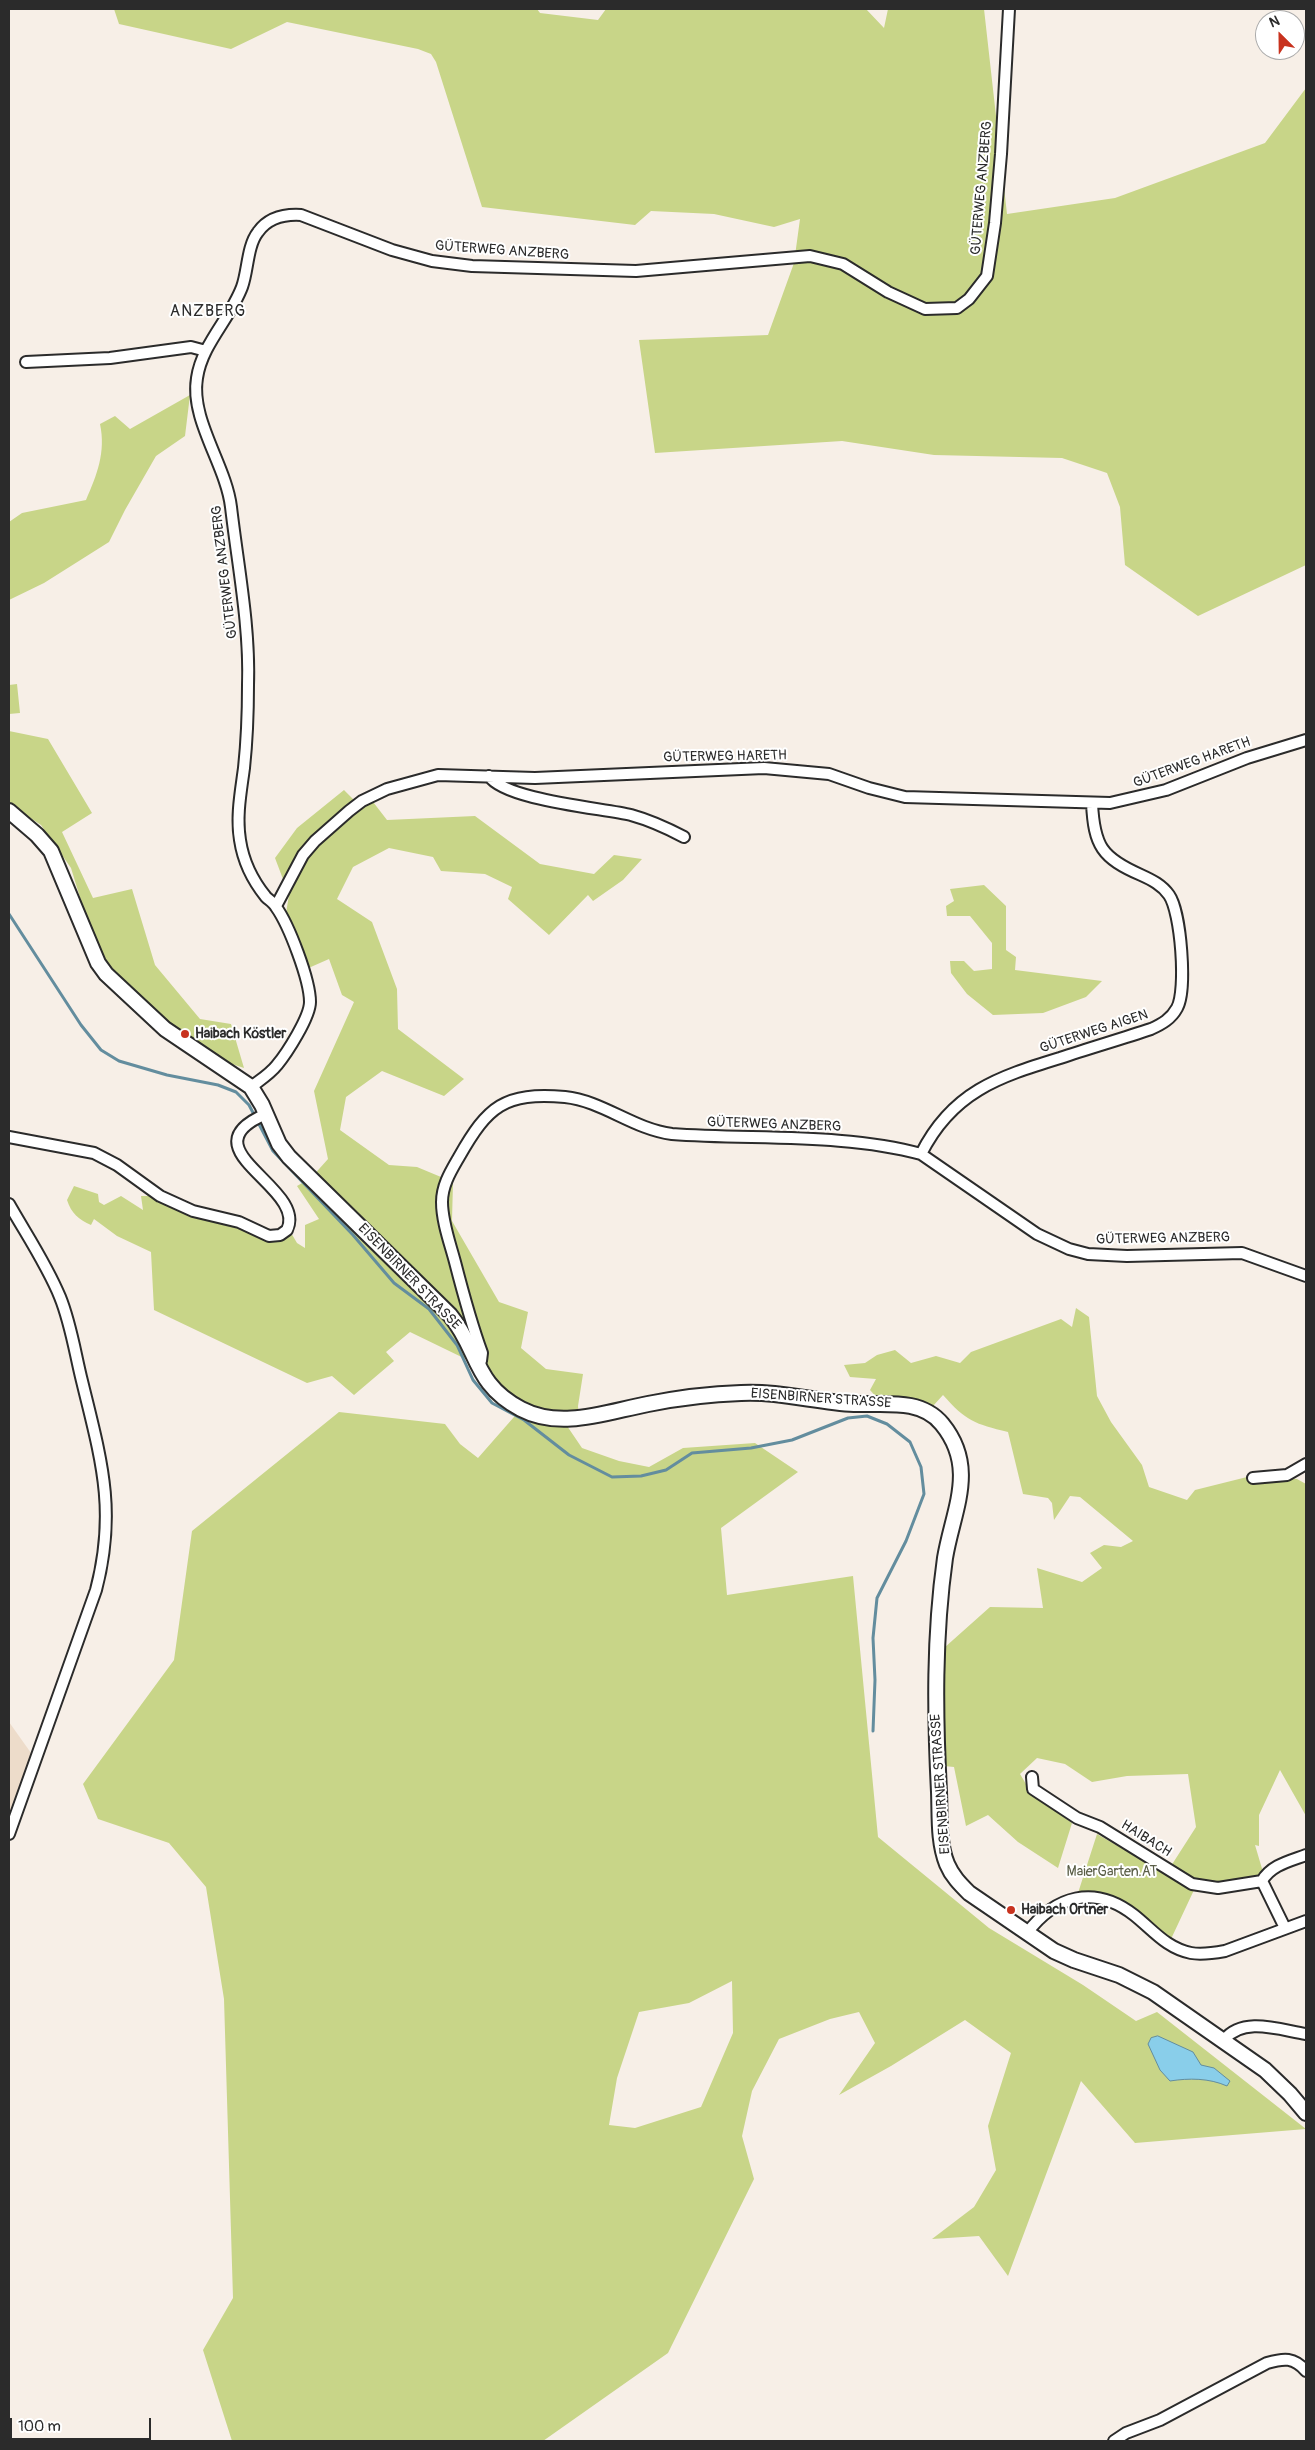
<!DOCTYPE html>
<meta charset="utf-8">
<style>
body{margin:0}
#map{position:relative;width:1315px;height:2450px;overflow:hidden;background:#f7efe7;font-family:Pangolin,sans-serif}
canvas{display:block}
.frame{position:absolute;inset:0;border:10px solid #2b2b2b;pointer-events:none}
.north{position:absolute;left:1255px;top:10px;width:50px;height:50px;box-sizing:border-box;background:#fff;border:1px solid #aaa;border-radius:50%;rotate:337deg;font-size:14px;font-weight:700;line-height:20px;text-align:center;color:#2b2b2b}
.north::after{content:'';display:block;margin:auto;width:18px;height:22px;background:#c8321e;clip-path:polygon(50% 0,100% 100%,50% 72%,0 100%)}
.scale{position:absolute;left:10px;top:2418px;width:141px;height:22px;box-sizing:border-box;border:2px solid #2b2b2b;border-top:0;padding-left:6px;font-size:15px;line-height:18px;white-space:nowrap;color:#2b2b2b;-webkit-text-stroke:4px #fff;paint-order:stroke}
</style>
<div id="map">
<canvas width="1315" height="2450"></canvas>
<div class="frame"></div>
<div class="north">N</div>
<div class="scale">100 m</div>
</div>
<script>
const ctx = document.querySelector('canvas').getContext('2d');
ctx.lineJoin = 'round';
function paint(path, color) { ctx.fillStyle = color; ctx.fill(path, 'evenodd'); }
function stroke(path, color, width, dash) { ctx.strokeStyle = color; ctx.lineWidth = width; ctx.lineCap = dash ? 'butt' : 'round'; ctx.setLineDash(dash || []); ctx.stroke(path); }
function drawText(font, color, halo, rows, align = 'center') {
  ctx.font = font + ' Pangolin,sans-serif'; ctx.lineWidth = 4; ctx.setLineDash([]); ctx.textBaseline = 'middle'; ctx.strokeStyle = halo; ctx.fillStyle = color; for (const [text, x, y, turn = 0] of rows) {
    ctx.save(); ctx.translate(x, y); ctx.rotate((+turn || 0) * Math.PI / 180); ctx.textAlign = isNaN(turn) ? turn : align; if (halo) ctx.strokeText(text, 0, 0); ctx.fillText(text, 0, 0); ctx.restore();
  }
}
paint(new Path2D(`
 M9 1722 36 1760 9 1836Z`), '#eddcca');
paint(new Path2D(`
 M114 9H537L540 13 598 20 606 9H866L884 28 888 9H984L1007 214 1115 198 1265 143 1306 88V565L1198 616 1125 565 1120 507 1107 473 1062 458 934 455 842 441 655 453 639 340 768 335 794 263 800 219 774 227 714 214 651 211 635 225 482 207 436 62 431 54 418 49 287 22 231 49 119 24Z
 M190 395 185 436 156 456 125 510 109 542 44 583 9 600V522L22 513 86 500C97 475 106 452 100 424L115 416 130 429Z
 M17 684 20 713 9 714V685Z
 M9 731 48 739 92 813 62 832 93 898 132 889 155 965 200 1019 231 1024 244 1068 214 1058 175 1032 108 970 93 940 71 868 41 825 9 804Z
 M344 790 358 804 370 798 387 820 475 816 540 864 594 874 614 855 642 859 623 880 593 901 588 895 549 935 508 899 512 887 485 874 441 871 433 857 389 848 353 867 337 899 372 922 397 989 398 1029 464 1079 444 1096 382 1071 346 1097 340 1130 389 1165 417 1167 453 1182 452 1221 499 1302 528 1312 521 1348 546 1369 583 1374 578 1406 579 1418 563 1420 582 1448 619 1461 649 1467 683 1448 755 1443 798 1472 721 1528 727 1595 853 1576 878 1837 989 1928 1083 1985 1136 2021 1157 2012 1306 2129 1135 2143 1081 2081 1008 2276 979 2236 932 2239 974 2207 996 2170 988 2126 1011 2053 965 2020 891 2066 839 2095 875 2043 859 2012 830 2019 779 2039 752 2091 742 2136 754 2179 668 2353 543 2441H232L203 2350 233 2298 224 1999 206 1887 169 1843 98 1819 83 1784 174 1660 192 1531 339 1412 445 1424 460 1444 478 1458 521 1409 476 1364 410 1332 386 1352 394 1361 354 1395 332 1376 307 1383 154 1310 151 1252 117 1236 94 1219 91 1225C79 1220 71 1213 67 1200L74 1186 98 1194 99 1202 104 1205 121 1196 143 1210 141 1196H157L276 1234 287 1226 297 1243 305 1248V1225L319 1219 297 1186 311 1178 328 1159 314 1091 354 1002 342 995 329 959 304 970 285 919 289 895 275 858 297 828ZM732 1981 733 2033 701 2107 635 2128 609 2125 617 2078 639 2012 689 2003Z
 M984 885 1006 906V950L1016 957 1015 970 1102 981 1086 997 1043 1013 993 1015 967 994 951 973 950 961H964L974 971 992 969V943L970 916H947L946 906 954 901 950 889Z
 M1076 1308 1089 1317 1097 1396 1111 1422 1142 1465 1149 1487 1187 1500 1195 1490 1255 1475 1297 1479 1306 1484V1816L1280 1770 1259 1815V1846L1255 1845 1263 1872 1252 1881 1219 1884 1198 1883 1171 1866 1196 1827 1188 1774 1127 1776 1092 1782 1065 1764 1037 1758 1020 1774 1032 1794 1072 1823 1058 1868 1018 1842 988 1815 966 1826 954 1767 944 1766 942 1681 944 1648 990 1607 1043 1608 1037 1568 1082 1582 1102 1568 1090 1553 1104 1545 1121 1547 1133 1541 1080 1497 1070 1496 1054 1520 1052 1503 1048 1498 1023 1494 1008 1432C975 1424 966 1421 943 1395L933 1406 878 1399 870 1390 876 1379 850 1377 844 1365 865 1363 877 1355 895 1350 911 1363 936 1356 960 1363 971 1352 1061 1319 1072 1327Z
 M1097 1834 1194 1890 1171 1939 1162 1935 1145 1920 1078 1893Z`), '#c8d588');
const water = new Path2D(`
 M1158 2036 1193 2052 1201 2065 1214 2068 1230 2081 1227 2086C1209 2078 1189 2078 1170 2081L1160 2070 1148 2044 1151 2038Z`);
paint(water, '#89ceea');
stroke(water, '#638d9e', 1);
stroke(new Path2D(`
 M9 914 81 1025 101 1050 119 1061 167 1075 218 1085 236 1092 249 1105 273 1151 353 1235 394 1283 429 1309 457 1345 473 1380 492 1403 524 1420 569 1455 612 1477 641 1476 666 1470 692 1453 751 1448 792 1440 848 1418 867 1416 887 1424 910 1442 921 1467 924 1494 906 1541 877 1598 873 1638 875 1680 873 1731`), '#638d9e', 3);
const street = new Path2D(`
 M26 362 110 358 191 347 206 351
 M489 776C505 800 601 808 631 815 649 820 667 828 684 837
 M276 906 303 855 315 841 349 811 362 801 387 789 438 775 535 778 764 768 829 774 869 788 905 797 1110 803 1166 790 1247 758 1306 740
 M251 1087C260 1080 270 1074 277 1065 287 1053 310 1017 310 1002 310 980 289 925 276 907 274 903 269 900 266 897 253 881 243 860 240 840 236 816 241 791 244 768 247 740 248 713 248 685 250 626 238 567 231 507 226 465 190 420 197 378 202 344 230 319 242 287 248 271 247 246 258 232 268 218 284 214 301 215L392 250 432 261 472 266 636 271 810 256 843 264 888 292 925 309 957 308 969 299 987 276 995 223 1001 154 1009 9
 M9 1137 94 1153 117 1165 160 1196 193 1211 239 1222 269 1236 280 1235 287 1230C308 1187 183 1149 266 1114
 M921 1154C952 1092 998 1077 1060 1058 1090 1048 1121 1039 1151 1029 1162 1024 1171 1019 1177 1008 1187 990 1181 912 1169 895 1162 885 1152 880 1141 875 1102 858 1094 846 1092 803
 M9 1204C26 1234 47 1265 60 1297 71 1324 75 1353 82 1381 101 1459 117 1510 96 1590L9 1834
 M476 1364 481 1361 482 1353C471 1323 463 1293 455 1262 450 1243 442 1222 442 1202 442 1185 451 1171 459 1157 488 1106 504 1092 565 1097 603 1101 633 1129 672 1134 752 1140 845 1133 921 1154L1037 1234 1069 1249 1088 1254 1127 1256 1242 1253 1306 1276
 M1253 1478 1287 1475 1306 1464
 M1032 1777 1033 1789 1077 1818 1100 1827 1192 1884 1218 1888 1262 1881
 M1285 1928 1262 1881C1271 1865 1290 1861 1306 1855
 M1027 1933C1055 1896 1094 1884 1134 1915 1153 1930 1166 1948 1191 1953 1202 1955 1214 1953 1225 1951L1306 1921
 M1224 2040C1243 2016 1280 2030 1306 2034
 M1114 2441 1126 2433 1160 2420 1267 2363C1284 2358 1294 2357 1306 2371`);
const secondary = new Path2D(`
 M9 811 37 835 51 851 98 963 106 974 165 1029 251 1087 262 1105 279 1144 289 1157 450 1315C479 1350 473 1384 521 1409 561 1430 606 1412 648 1404 678 1398 710 1394 741 1393 779 1391 816 1402 854 1404 884 1405 921 1398 942 1424 978 1468 953 1510 945 1558 934 1636 935 1714 939 1792 940 1815 938 1842 947 1864 952 1876 960 1884 969 1893L1054 1951 1074 1960 1119 1975 1153 1992 1265 2070 1290 2094 1306 2113`);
stroke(street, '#2b2b2b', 14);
stroke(secondary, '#2b2b2b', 18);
stroke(street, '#fff', 10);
stroke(secondary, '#fff', 14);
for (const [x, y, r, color] of [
 [185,1034,5,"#c8321e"],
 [1011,1910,5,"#c8321e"]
]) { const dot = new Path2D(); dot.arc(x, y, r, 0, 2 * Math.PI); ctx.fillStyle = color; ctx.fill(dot); stroke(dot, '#fff', 2); }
drawText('14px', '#2b2b2b', '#fff', [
 ["GÜTERWEG ANZBERG",982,188,-85],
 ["GÜTERWEG ANZBERG",502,251,4],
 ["GÜTERWEG ANZBERG",225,572,-97],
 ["GÜTERWEG HARETH",725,757,-1],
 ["GÜTERWEG HARETH",1192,763,-20],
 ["GÜTERWEG AIGEN",1094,1032,-18],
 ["GÜTERWEG ANZBERG",774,1125,2],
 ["GÜTERWEG ANZBERG",1163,1239,-1],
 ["EISENBIRNER STRASSE",409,1277,46],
 ["EISENBIRNER STRASSE",821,1399,4],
 ["EISENBIRNER STRASSE",941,1784,-94],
 ["HAIBACH",1146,1839,32]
]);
drawText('bold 14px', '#2b2b2b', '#fff', [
 ["Haibach Köstler",195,1034],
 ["Haibach Ortner",1021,1910]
], 'left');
drawText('14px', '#5a5e47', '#fff', [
 ["MaierGarten.AT",1112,1872]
]);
ctx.letterSpacing = '1px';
drawText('16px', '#2b2b2b', '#fff', [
 ["ANZBERG",208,312]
]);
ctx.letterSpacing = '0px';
</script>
